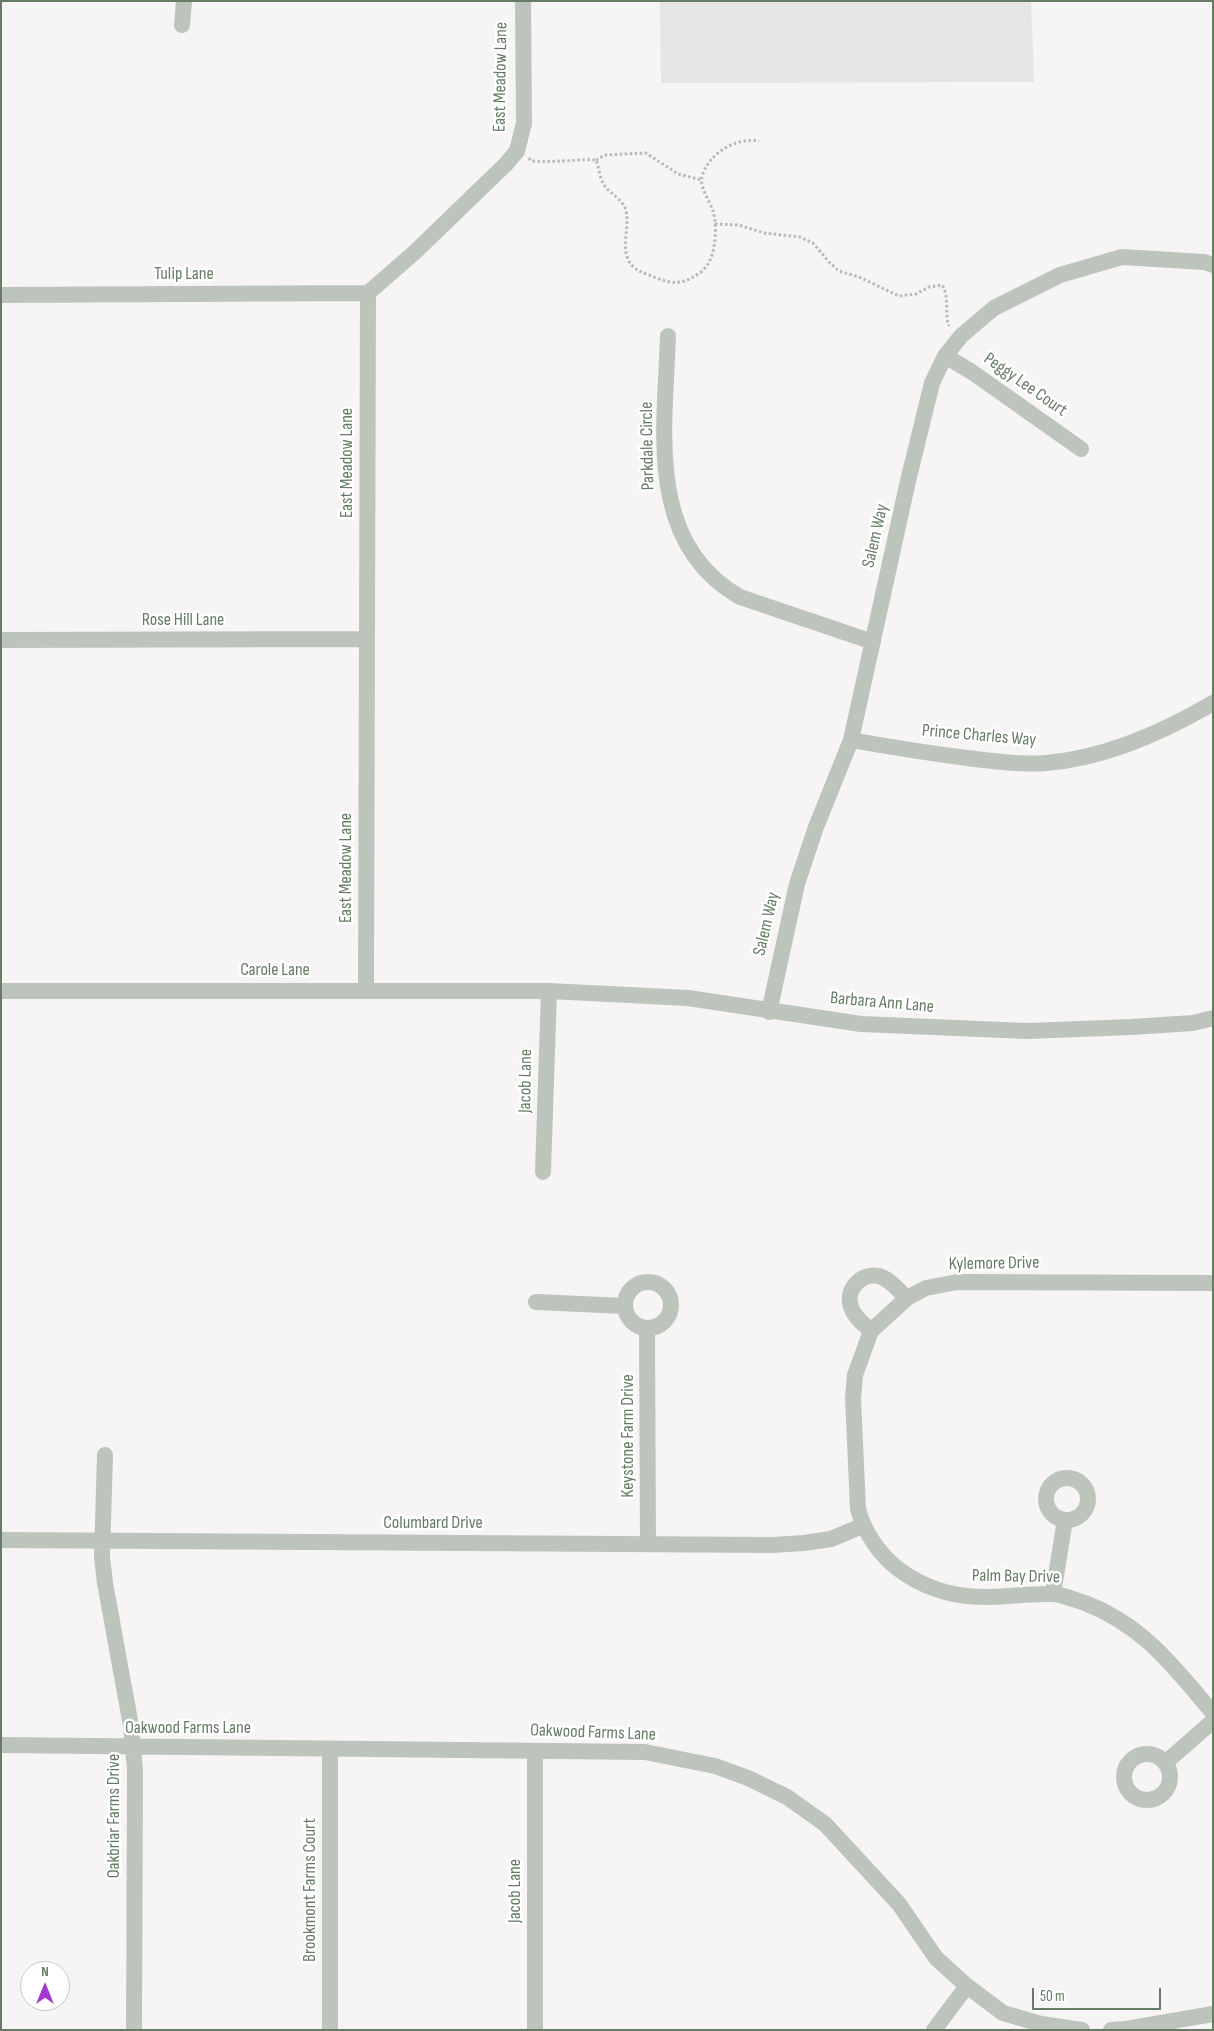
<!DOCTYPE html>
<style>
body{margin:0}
#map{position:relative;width:1214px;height:2031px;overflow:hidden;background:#f7f4f6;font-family:"Sofia Sans Condensed",sans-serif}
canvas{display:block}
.frame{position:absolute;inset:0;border:2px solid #667c65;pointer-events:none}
.north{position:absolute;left:20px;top:1961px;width:50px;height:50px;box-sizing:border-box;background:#fff;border:1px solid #c2cbc1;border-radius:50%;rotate:0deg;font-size:14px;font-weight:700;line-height:20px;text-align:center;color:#667c65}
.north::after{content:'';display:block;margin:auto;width:18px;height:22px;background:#a339d2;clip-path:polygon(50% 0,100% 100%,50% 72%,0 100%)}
.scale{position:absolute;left:1032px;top:1988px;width:129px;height:22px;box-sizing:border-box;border:2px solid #667c65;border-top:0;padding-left:6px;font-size:15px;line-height:18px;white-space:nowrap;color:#667c65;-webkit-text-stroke:4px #fff;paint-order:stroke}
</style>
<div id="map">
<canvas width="1214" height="2031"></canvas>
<div class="frame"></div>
<div class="north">N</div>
<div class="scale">50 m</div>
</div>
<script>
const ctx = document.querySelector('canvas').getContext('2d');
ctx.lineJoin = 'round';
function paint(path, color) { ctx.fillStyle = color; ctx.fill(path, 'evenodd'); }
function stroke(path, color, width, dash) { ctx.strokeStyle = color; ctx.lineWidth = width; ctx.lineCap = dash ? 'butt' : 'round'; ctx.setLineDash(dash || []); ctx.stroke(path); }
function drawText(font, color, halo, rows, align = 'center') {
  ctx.font = font + ' "Sofia Sans Condensed",sans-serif'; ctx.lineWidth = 5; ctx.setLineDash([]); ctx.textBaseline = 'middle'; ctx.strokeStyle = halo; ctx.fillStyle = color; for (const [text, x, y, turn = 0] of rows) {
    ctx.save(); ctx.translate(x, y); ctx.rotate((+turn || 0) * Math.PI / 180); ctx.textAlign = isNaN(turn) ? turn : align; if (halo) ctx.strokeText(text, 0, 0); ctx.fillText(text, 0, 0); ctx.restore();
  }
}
paint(new Path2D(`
 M660 1H1031L1034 82 661 83Z`), '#e5e5e4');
stroke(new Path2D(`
 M529 158 531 161C554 163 574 159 596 160 599 168 600 179 604 185 610 194 624 200 626 211 630 227 620 248 630 263 635 270 641 272 649 275 669 283 679 287 698 274 703 271 708 265 710 260 716 248 717 224 713 211 710 201 699 187 702 176 709 153 736 137 759 141
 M596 160 605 155 646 153 678 174 702 180
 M715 224 739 225 764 233 800 237 813 243 830 263 839 271 859 277 899 296 916 294 929 287 942 285C950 297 944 313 949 326`), '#b5bbb5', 3, [2.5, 2.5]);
stroke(new Path2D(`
 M182 25 184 1
 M1 295 368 293
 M668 336C665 429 645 543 740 597L873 642
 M945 356 972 372 1081 449
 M1 640 366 639
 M851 740C890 747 928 753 967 758 993 761 1020 765 1046 763 1106 758 1162 733 1213 703
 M366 990 368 293 415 252 506 164 517 151 524 123 523 1
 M1 991H549L688 998 861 1024 1027 1031 1132 1027 1193 1023 1213 1018
 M769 1012 797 884 816 827 851 740 908 481 932 383 945 356 961 336 994 308 1060 275 1122 257 1204 262 1213 265
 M543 1172 549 991
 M625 1305a23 23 0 1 1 46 0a23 23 0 1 1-46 0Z
 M1213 1283 957 1282 926 1288 907 1298 871 1331 855 1375 853 1398 858 1509C864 1531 878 1553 897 1568 923 1588 952 1597 984 1597 1007 1597 1030 1593 1053 1594 1064 1595 1075 1600 1085 1603 1144 1626 1174 1667 1213 1713
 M536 1302 625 1306
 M647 1328 648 1544
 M871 1331C864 1324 854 1317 851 1307 845 1290 861 1272 879 1276 890 1279 899 1291 907 1298
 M105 1455 102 1557 105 1583 131 1726 135 1770 134 2030
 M1046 1499a21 21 0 1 1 42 0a21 21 0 1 1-42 0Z
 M1 1540 772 1545 804 1543 831 1539 862 1526
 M1053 1594 1065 1520
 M1 1745 645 1752 715 1766 748 1778 787 1797 825 1824 899 1904 936 1958 967 1986 1003 2013 1041 2024 1082 2030
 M1124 1777a23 23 0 1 1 46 0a23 23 0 1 1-46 0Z
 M1165 1763 1213 1721
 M330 2030V1750
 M535 2030V1751
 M934 2030 967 1986
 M1111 2030 1126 2029 1213 2014`), '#bdc4bc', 16);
drawText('18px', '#667c65', '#fff', [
 ["East Meadow Lane",501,77,-89],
 ["Tulip Lane",184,274],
 ["Peggy Lee Court",1025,385,35],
 ["Parkdale Circle",648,446,-91],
 ["East Meadow Lane",347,463,-90],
 ["Salem Way",876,536,-77],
 ["Rose Hill Lane",183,620],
 ["Prince Charles Way",979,736,5],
 ["East Meadow Lane",346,868,-90],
 ["Salem Way",767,924,-77],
 ["Carole Lane",275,970],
 ["Barbara Ann Lane",882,1003,5],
 ["Jacob Lane",526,1081,-89],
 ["Kylemore Drive",994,1264,-1],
 ["Keystone Farm Drive",628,1436,-90],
 ["Columbard Drive",433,1523],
 ["Palm Bay Drive",1016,1577,1],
 ["Oakwood Farms Lane",188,1728],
 ["Oakwood Farms Lane",593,1733,2],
 ["Oakbriar Farms Drive",114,1816,-90],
 ["Brookmont Farms Court",310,1890,-90],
 ["Jacob Lane",515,1891,-90]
]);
</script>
